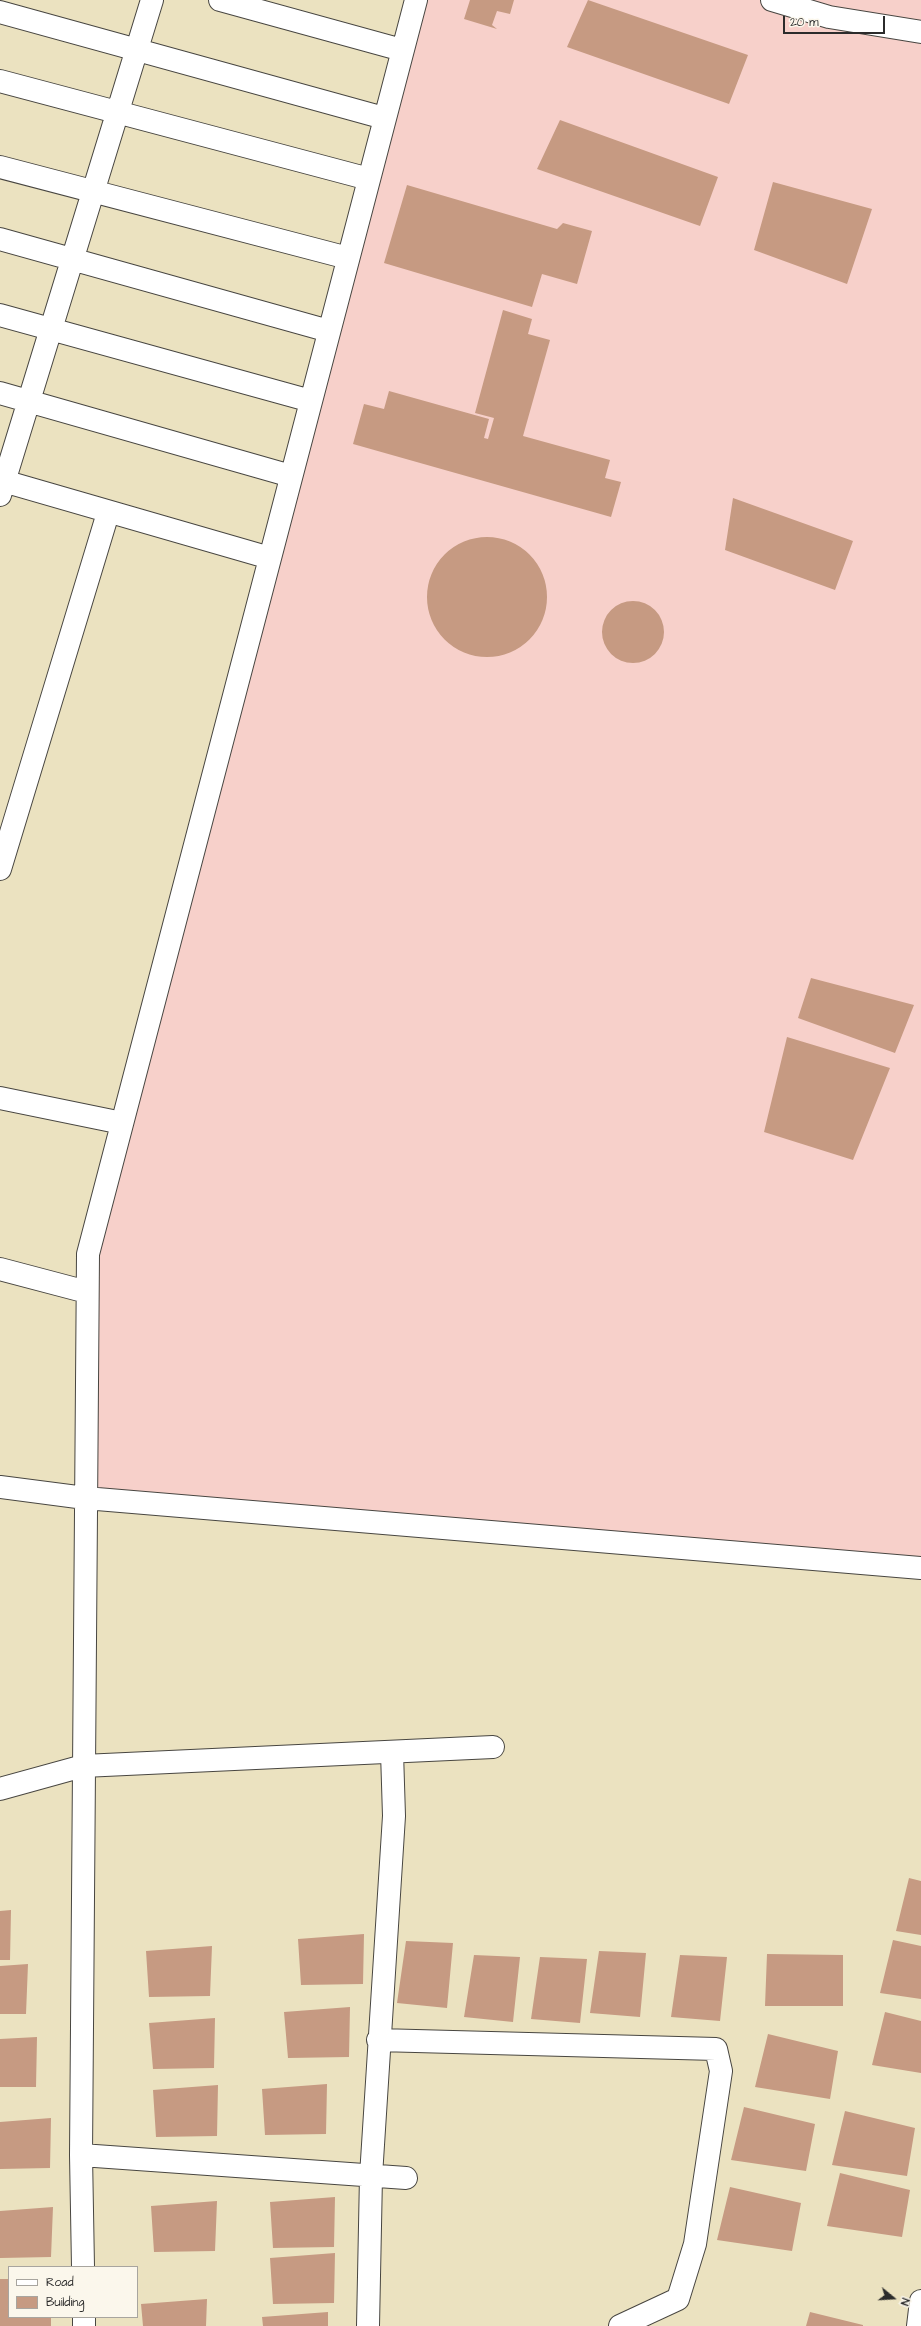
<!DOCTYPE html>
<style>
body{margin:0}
#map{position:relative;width:921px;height:2326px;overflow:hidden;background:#ebe2c0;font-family:"Architects Daughter",sans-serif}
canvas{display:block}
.legend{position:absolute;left:8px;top:2266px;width:130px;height:52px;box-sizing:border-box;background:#fbf7ec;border:1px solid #a8a59f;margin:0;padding:5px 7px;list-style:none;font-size:12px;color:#2b2b2b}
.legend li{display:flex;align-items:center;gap:8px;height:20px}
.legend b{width:20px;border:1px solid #a8a59f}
.north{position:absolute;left:873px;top:2278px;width:40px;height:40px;-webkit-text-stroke:3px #fbf7ec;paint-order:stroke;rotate:108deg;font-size:11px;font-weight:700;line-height:16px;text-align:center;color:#2b2b2b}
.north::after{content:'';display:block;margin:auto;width:14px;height:18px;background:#2b2b2b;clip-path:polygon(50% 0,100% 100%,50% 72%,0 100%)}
.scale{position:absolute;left:783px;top:16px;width:102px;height:18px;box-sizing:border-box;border:2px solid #2b2b2b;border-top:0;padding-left:5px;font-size:12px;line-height:14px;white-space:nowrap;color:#2b2b2b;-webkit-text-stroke:3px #fbf7ec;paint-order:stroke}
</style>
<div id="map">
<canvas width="921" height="2326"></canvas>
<ul class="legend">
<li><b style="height:5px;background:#fff"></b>Road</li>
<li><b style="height:11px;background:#c69a82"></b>Building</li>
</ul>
<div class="north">N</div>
<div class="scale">20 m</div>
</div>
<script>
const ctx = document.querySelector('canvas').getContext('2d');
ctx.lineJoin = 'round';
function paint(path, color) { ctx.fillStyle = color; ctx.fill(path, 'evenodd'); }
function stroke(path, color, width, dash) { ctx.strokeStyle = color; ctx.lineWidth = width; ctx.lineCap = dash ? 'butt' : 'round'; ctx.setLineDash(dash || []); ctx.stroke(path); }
paint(new Path2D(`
 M417 0H921V1568L85 1498 100 1234Z`), '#f7d0ca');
paint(new Path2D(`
 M470 0H514L510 14 497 11 492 25 497 29 464 19Z
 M588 0 748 55 729 104 567 47Z
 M560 120 718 177 700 226 537 169Z
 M773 182 872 209 847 284 754 250Z
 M407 185 557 229 563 223 592 231 577 284 542 274 532 307 384 263Z
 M503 310 532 319 528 334 550 340 523 436 610 460 605 478 621 482 611 517 353 444 364 404 384 409 389 391 489 419 484 438 488 439 494 418 475 413Z
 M733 498 853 541 835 590 725 550Z
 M427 597a60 60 0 1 1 120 0a60 60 0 1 1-120 0Z
 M602 632a31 31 0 1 1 62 0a31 31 0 1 1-62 0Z
 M811 978 914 1005 895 1053 798 1018Z
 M787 1037 890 1068 853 1160 764 1132Z
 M909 1878 921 1881V1935L896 1931Z
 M11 1910 10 1960H0V1911Z
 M364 1934 363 1984 301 1985 298 1939Z
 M893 1940 921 1946V1999L880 1993Z
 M406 1941 453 1943 447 2008 397 2003Z
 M212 1946 210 1996 149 1997 146 1951Z
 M599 1951 646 1953 640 2017 590 2013Z
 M767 1954 843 1955V2006H765Z
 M474 1955 520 1957 513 2022 464 2017Z
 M680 1955 727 1957 720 2021 671 2017Z
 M540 1957 587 1959 580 2023 531 2019Z
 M28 1964 26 2014H0V1966Z
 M350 2007 349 2057 288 2058 284 2012Z
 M885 2012 921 2021V2073L872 2065Z
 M215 2018 214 2068 153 2069 149 2023Z
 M768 2034 838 2051 830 2099 755 2087Z
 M37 2037 36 2087H0V2039Z
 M327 2084 326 2134 265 2135 262 2089Z
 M218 2085 217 2136 156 2137 153 2090Z
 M744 2107 815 2124 806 2171 731 2160Z
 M845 2111 915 2128 907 2176 832 2165Z
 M51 2118 50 2168 0 2169V2122Z
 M840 2173 910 2190 902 2237 827 2226Z
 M730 2187 801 2203 792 2251 717 2240Z
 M335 2197 334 2247 273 2248 270 2202Z
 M217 2201 215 2251 154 2252 151 2206Z
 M53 2207 51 2257 0 2258V2211Z
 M335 2253 334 2303 273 2304 270 2258Z
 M0 2279H9V2317H51V2326H0Z
 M207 2299 206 2326H143L141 2304Z
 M328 2312V2326H263L262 2317Z
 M810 2312 863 2325V2326H806Z`), '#c69a82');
const minor = new Path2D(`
 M220 0 402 50
 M772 0 829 17 921 32
 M0 12 384 118
 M0 81 369 179
 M0 167 348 258
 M0 239 329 331
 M0 315 311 401
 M0 393 291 476
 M0 480 270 558
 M0 495 152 0
 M0 869 108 513
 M0 1098 122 1123
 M0 1269 87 1292
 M0 1487 85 1498 921 1568
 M0 1789 83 1766 493 1747
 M378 2040 716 2049 721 2071 695 2244 678 2299 620 2326
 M81 2155 406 2178
 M83 2267 81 2155 88 1254 416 0
 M84 2317V2326
 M368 2326 371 2176 394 1816 392 1752
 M918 2326 921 2301`);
stroke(minor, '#484641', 24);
stroke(minor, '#fff', 22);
</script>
